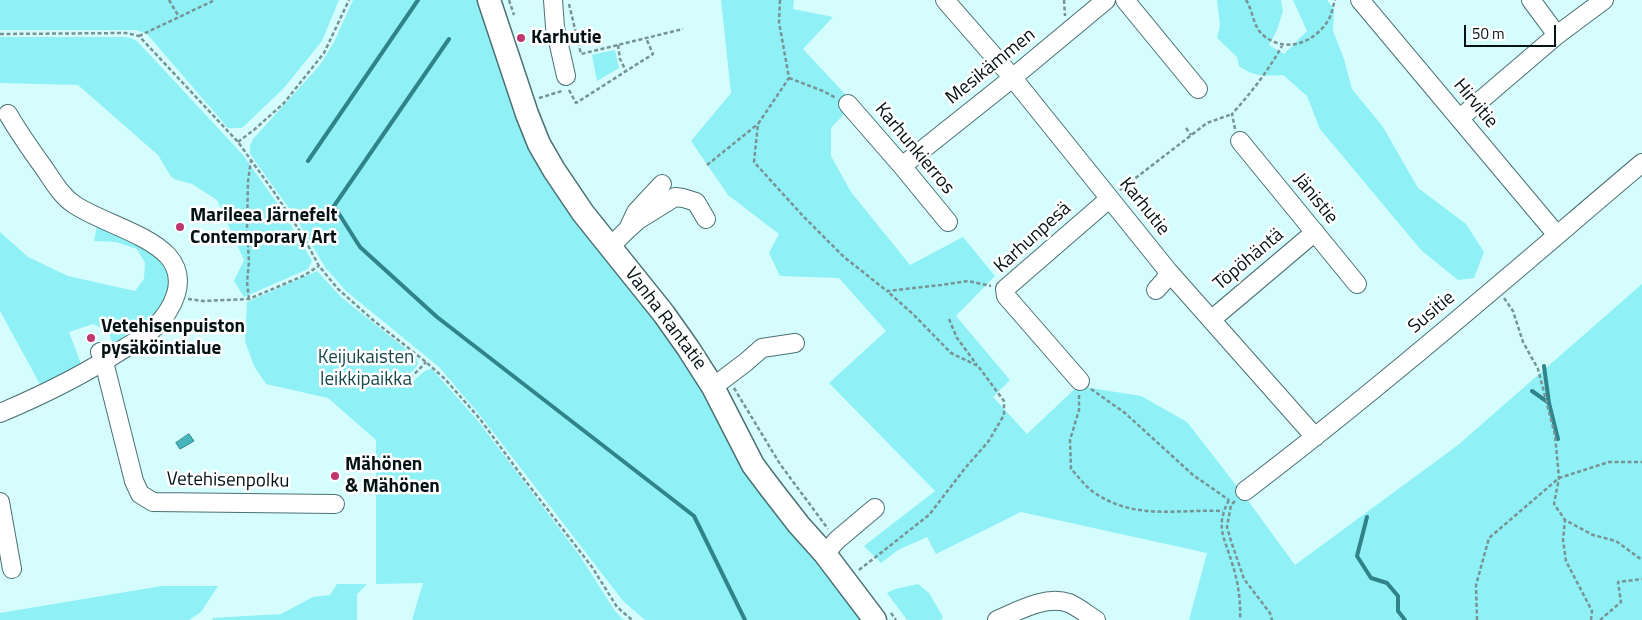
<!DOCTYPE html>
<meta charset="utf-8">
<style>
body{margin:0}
#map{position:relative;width:1642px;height:620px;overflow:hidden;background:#d5fdfe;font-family:"Titillium Web",sans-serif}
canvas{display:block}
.scale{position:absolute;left:1464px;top:25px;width:92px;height:22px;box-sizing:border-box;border:2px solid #041213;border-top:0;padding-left:6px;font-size:15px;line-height:18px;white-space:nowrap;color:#041213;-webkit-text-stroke:4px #fff;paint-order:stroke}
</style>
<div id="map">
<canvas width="1642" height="620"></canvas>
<div class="scale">50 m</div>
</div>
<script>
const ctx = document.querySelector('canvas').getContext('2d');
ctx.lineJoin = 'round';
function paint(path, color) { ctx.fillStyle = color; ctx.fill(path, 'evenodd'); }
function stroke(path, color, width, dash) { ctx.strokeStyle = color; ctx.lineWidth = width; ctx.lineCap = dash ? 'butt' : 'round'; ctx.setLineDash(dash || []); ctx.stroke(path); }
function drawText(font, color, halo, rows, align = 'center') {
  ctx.font = font + ' "Titillium Web",sans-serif'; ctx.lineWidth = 5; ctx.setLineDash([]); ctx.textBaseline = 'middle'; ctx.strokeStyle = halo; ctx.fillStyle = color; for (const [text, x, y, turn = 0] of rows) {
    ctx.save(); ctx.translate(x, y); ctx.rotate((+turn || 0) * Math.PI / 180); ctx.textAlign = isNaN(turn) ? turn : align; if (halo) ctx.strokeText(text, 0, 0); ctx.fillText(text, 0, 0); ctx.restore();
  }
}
paint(new Path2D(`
 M0 0H339L322 41 284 88 242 128H228L147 34 136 30H0Z
 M353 0H481L517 104 659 321 865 620H645L623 601 483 419 439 367 346 291 325 267 296 218 250 154V146L253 139 320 65 334 42Z
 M721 0H794L793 9 833 17 803 49 846 95V112L831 128V156L851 192 910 265 963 237 995 276 956 316 1010 380 993 397 1027 434 1078 386 1141 396 1187 422 1246 498 1295 565 1458 445 1642 284V620H1189L1207 553 1021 512 936 554 927 537 898 550 881 563 864 546 935 491 829 383 886 331 839 278 780 276 769 253 779 234 728 195 691 141 731 93Z
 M1217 0H1281L1283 11 1277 30 1269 45 1284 54 1307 31 1293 0H1327L1334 9 1333 31 1344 59 1352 89 1383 127 1418 188 1466 224 1484 252 1474 278 1458 280 1421 250 1320 129 1307 96 1283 75C1265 76 1254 77 1239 66L1237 57 1217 38 1220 26Z
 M0 37H124L131 38 138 42 243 155 284 213 312 261 308 269 244 297 234 281 244 260 217 200 192 184 174 179 170 175 158 155 78 85 0 83Z
 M615 50 619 68 597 81 592 55Z
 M98 221 164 260 170 277 169 297 159 315 112 351 103 349 113 344 108 331 93 324 69 332 80 361 81 367 41 386 0 311V232L28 257 68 276 135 291 144 279 145 263 137 249 116 242 94 241Z
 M317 271 341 297 416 357 418 363C414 374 400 381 388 379L384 386C392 388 400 388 408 384 417 381 422 369 432 369L478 421 580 556 615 611 624 620H412L423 583 376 584V440L328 398 266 384 254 366 245 341 247 302Z
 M337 584H367L357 594V620H213L212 618 281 614 313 597 330 595Z
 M918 584 929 593 943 617 941 620H907L887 593 895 589Z
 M162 586H218L201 612 189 620H0V613Z`), '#8ff0f5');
const water = new Path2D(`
 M189 434 194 441 180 449 176 443Z`);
paint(water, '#43b5bb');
stroke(water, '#308489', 1);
stroke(new Path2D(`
 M449 39 334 206 360 247 437 317 694 516 745 620
 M308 161 418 0
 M1544 366 1549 403 1558 439
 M1532 391 1549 403
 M1367 517 1357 556 1371 578 1387 583 1398 596V611L1405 620`), '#308489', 4);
const minor = new Path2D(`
 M553 0 555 27 566 76
 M945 0 1012 77 1168 271 1315 437
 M1125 0 1198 89
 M1360 0 1557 235
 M1531 0 1557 35
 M848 104 902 166 948 222
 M1460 118 1557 35 1604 0
 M1240 141 1357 284
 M902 166 1005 84 1106 0
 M628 229 638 220 675 197 683 198 696 202 706 219
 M610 247 628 229 636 212 662 184
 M1156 290 1165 280 1168 271
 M1211 320 1315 232
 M100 352 104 362 134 481 140 494 153 502 335 504
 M1080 381 1006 296 1005 289 1109 199
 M713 387 746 362 762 348 795 343
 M0 413C43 395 85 374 125 348 134 342 145 337 153 329 173 310 189 280 168 256 148 234 101 222 75 205 61 196 53 181 44 168 31 150 19 133 8 114
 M1245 491C1382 387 1511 274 1642 163
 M0 502 12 569
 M825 554 837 540 875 508
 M997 620C1018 611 1045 595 1069 603 1078 607 1088 615 1096 620`);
const major = new Path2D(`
 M489 0 527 114 539 144 554 170 583 213 664 314 688 348 713 387 753 465 771 489 799 525 825 554 875 620`);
stroke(minor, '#4c7072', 20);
stroke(major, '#4c7072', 25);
stroke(new Path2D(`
 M169 0 179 17
 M509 0 514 15
 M780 0 779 22 789 78 758 124 754 162 803 216 844 257 887 291 941 285 968 281 991 286
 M1064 0 1065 16
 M1246 0C1253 10 1253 27 1263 35 1285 54 1315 43 1329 19 1332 13 1333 6 1335 0
 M569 4 581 54 683 29
 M0 34 126 33 139 36 238 142 274 192 303 236 319 266 338 289 373 320 426 362 445 379 480 419 524 479 592 567 617 607 632 620
 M139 36 215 0
 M618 45 620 59 626 71
 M789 78 823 91 836 98
 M569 90 576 103 653 54 646 38
 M539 98 562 91
 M1186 128 1191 135
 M1235 129 1232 114C1251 93 1268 71 1282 46
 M238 142 255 129 284 103 324 53 349 0
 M707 165 758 124
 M1120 190 1207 123 1232 114
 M1504 298 1513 311 1523 342 1538 369 1555 435 1559 478 1554 504 1565 520
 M188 299 203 301 249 299 303 276 319 266
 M249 299 247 282 249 262 247 228 248 181 251 160
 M949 319 957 338 977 365
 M385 383C404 386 414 375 426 362
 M734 388 780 464 828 529
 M1091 389 1125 413 1193 475 1229 500
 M1079 395V410L1070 440 1071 469C1078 476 1084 485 1092 491 1133 521 1177 509 1223 511
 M1229 500C1215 527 1224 536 1232 563 1238 581 1241 601 1240 620
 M1235 501 1231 505 1227 527 1231 541 1244 579 1270 613 1272 620
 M859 570 929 515 966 467 988 442 1004 415V401L978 366 951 353 914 315 887 291
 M891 613 896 620
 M1477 620 1476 585 1489 538 1559 478 1609 462H1642
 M1591 620 1592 611 1566 561 1563 540 1565 520 1593 535 1616 541 1642 560
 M1600 620 1621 602 1618 582 1642 579`), '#779394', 2.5, [4, 2.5]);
stroke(minor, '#fff', 18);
stroke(major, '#fff', 22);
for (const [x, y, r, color] of [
 [521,38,5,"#c0366f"],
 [180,227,5,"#c0366f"],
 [91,338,5,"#c0366f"],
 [335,476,5,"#c0366f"]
]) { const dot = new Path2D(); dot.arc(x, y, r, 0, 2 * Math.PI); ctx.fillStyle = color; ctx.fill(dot); stroke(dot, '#fff', 2); }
drawText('bold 19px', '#041213', '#fff', [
 ["Karhutie",531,38],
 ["Marileea Järnefelt",190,216],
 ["Contemporary Art",190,238],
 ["Vetehisenpuiston",101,327],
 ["pysäköintialue",101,349],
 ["Mähönen",345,465],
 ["& Mähönen",345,487]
], 'left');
drawText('19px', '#041213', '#fff', [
 ["Mesikämmen",991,67,-39],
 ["Hirvitie",1475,104,50],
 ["Karhunkierros",914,149,50],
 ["Jänistie",1315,199,51],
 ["Karhutie",1144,207,51],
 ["Karhunpesä",1033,238,-42],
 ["Töpöhäntä",1249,260,-40],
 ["Susitie",1432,313,-40],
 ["Vanha Rantatie",665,319,53],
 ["Vetehisenpolku",228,481,1]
]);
drawText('19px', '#17494b', '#fff', [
 ["Keijukaisten",366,358],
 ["leikkipaikka",366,380]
]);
</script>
